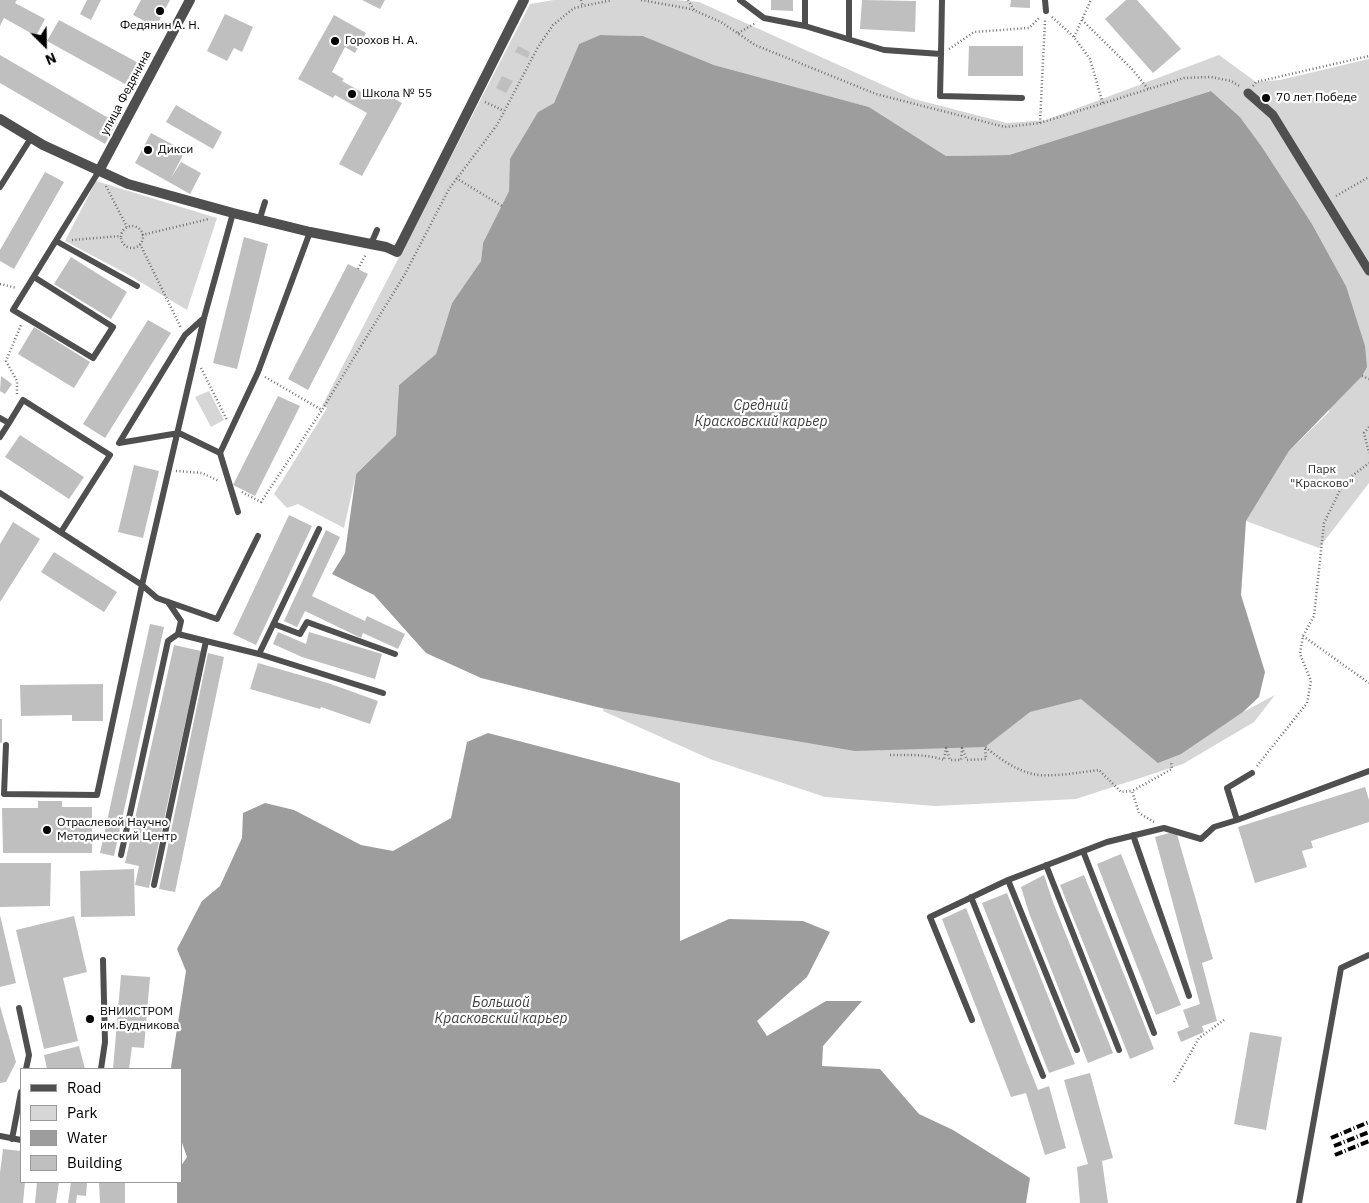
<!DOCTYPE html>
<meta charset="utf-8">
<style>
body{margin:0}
#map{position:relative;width:1369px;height:1203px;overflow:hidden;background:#fff;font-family:"IBM Plex Sans",sans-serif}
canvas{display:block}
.legend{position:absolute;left:20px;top:1068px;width:162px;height:115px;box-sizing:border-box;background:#fff;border:1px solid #999;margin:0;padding:6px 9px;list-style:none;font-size:15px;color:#000}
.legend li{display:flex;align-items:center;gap:10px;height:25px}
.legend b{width:25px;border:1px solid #999}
.north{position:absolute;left:20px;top:20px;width:50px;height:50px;-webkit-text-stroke:4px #fff;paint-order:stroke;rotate:157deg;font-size:14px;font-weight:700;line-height:20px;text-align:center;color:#000}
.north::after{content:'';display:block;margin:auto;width:18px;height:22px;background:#000;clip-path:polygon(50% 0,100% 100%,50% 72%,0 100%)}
</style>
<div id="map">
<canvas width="1369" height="1203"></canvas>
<ul class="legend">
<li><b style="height:6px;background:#4f4f4f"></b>Road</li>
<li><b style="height:14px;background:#d6d6d6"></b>Park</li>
<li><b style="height:14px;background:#9d9d9d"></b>Water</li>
<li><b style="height:14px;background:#bfbfbf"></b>Building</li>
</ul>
<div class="north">N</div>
</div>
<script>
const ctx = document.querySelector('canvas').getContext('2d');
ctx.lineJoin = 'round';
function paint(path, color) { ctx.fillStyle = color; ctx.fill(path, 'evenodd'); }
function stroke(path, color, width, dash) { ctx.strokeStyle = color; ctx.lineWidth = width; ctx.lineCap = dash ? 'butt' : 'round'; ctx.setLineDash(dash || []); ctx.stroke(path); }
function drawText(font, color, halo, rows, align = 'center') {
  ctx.font = font + ' "IBM Plex Sans",sans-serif'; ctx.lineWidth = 4.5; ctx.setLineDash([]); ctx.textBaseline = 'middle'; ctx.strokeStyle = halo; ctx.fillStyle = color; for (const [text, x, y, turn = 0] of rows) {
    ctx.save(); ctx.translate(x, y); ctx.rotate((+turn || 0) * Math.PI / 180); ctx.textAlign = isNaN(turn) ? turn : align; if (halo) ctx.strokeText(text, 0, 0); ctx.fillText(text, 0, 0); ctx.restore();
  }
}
paint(new Path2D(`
 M554 0H676L699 2 914 99 1007 123 1046 120 1219 55 1256 82 1280 80 1369 59V483L1319 548 1246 521 1289 451 1329 412 1346 286 1312 224 1262 147 1240 117 1211 91 1009 155 946 156 869 107 714 65 643 36 600 35 579 44 554 103 538 112 511 159 509 191 483 243 481 261 452 303 436 354 399 385 396 435 356 474 344 528 298 504 287 508 274 494 327 408 322 406 530 4Z
 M96 181 217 218 187 310 127 274 65 241Z
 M209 391 224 420 211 427 195 397Z
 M1078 692 1218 727 1243 712 1275 695 1254 722 1183 764 1076 799 935 806 825 797 710 759 603 711 605 705 1029 709Z`), '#d6d6d6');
paint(new Path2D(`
 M600 35 643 36 714 65 869 107 946 156 1009 155 1211 91 1240 117 1262 147 1312 224 1346 286 1365 346 1367 367 1362 376 1289 451 1246 521 1241 595 1265 672 1259 697 1243 712 1181 754 1158 763 1081 699 1030 712 985 747 855 751 601 708 481 678 426 653 374 595 332 574 345 553 356 474 396 435 399 385 436 354 452 303 481 261 483 243 509 191 510 159 538 112 554 103 579 44Z
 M488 733 680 783V941L729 919 803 921 830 932 807 977 757 1021 767 1036 826 1001H862L823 1046 822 1066 880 1069 919 1114 953 1130 1030 1178 1026 1203H177V1182H181V1166L187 1157 181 1140V1069H172L171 1067 186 971 177 949 202 901 220 886 242 838 243 813 265 803 294 810 361 845 393 851 451 818 467 742Z`), '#9d9d9d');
paint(new Path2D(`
 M0 0H17L15 3 45 19 36 36 4 18 0 26Z
 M87 0H101L91 20 80 14Z
 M141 0H170L156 27 133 15Z
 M362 0H385L380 9Z
 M771 0H793V11L771 10Z
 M862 0 916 1 915 32 860 29Z
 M1011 0H1030V8L1010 7Z
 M1126 0H1137L1181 49 1153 73 1105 19Z
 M225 14 253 27 242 52 234 48 227 61 207 51Z
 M334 15 366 33 355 53 345 47 332 72 344 79 342 81 374 99 379 90 402 103 362 176 339 164 367 113 335 95 333 98 298 79Z
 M59 20 146 67 134 89 47 41Z
 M518 46 530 52 528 58 515 52Z
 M969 46H1023V76H968Z
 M0 55 117 123 105 144 0 83Z
 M502 76 513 81 506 93 496 88Z
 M176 105 222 132 213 149 166 122Z
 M151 133 185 151 171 178 181 162 201 173 190 194 135 163Z
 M45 172 64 182 14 269 0 261V250Z
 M244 237 268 244 237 369 213 363Z
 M71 257 127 292 111 319 54 284Z
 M348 264 368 274 308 390 288 379Z
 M148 320 171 333 105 438 83 424Z
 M34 327 90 362 74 388 18 354Z
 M1 376 12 384 5 394 0 391Z
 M278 396 300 406 255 496 233 485Z
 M20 435 84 477 69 499 5 457Z
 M134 465 159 471 143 538 118 532Z
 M289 515 312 526 256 645 233 634Z
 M13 522 40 539 0 602V544Z
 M326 530 340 537 312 596 365 621 367 616 405 634 398 649 363 633 361 638 305 611 297 627 284 621Z
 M54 552 117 592 104 612 41 572Z
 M150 624 164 627 114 856 100 853Z
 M278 632 306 644 309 632 382 654 375 679 302 657 273 644Z
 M174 645 201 651 149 888 135 885 139 866 125 863Z
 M208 653 224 657 175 892 159 889Z
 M258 663 328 683 378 701 370 724 321 707 320 709 250 689Z
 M103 684V721H72V715L21 716 20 685Z
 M0 719H2V742L0 743Z
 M1365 787 1369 800V822L1311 841 1313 848 1302 851 1307 867 1255 883 1238 827Z
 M38 801H62V807H92V853H3L2 808H38Z
 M1176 831 1213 959 1202 963 1217 1021 1202 1026 1204 1032 1181 1042 1177 1032 1189 1027 1183 1010 1200 1004 1155 837Z
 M1121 854 1181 1005 1156 1015 1097 864Z
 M0 863H51L50 906 0 907Z
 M134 869 135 916 81 917 80 871Z
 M1044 875 1053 902 1113 1053 1088 1063 1029 913 1021 887Z
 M1084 875 1154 1049 1130 1059 1060 885Z
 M1007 893 1075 1064 1049 1073 982 903Z
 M966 908 1038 1090 1049 1086 1066 1148 1045 1155 1026 1093 1011 1097 942 919Z
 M0 915 16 983 0 987Z
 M74 916 87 972 63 978 78 1041 44 1049 16 930Z
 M121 975 150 977 144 1048 132 1047 129 1069H113Z
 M0 1006 16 1062 6 1082 0 1083Z
 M1250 1032 1282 1037 1266 1130 1234 1124Z
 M79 1046 85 1069H47L44 1055Z
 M1090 1073 1113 1158 1102 1161 1108 1203H1080L1077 1167 1088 1164 1064 1080Z
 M3 1149 21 1151V1182H25L23 1203H0V1173Z
 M37 1182H59L56 1203H35Z
 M71 1182 87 1183 86 1196 77 1195 76 1203H68Z
 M99 1182H125V1203H100Z`), '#bfbfbf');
stroke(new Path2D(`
 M581 0 583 6
 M641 0 691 9 721 22 755 45 876 94 1005 127 1040 123 1184 78 1211 77 1231 81 1241 87
 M688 0 694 10
 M1052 17 1074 37 1090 59 1103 104
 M1082 20 1132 69 1149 90
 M738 33 756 23
 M1074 37 1091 0
 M949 49 974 32 1029 28 1039 18
 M1253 86 1256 82 1369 56
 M485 102 504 111
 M1040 123 1045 20
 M456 178 502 206
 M106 186 127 227
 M1336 196 1369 177
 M121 237a11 11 0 1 1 22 0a11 11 0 1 1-22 0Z
 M142 235 209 219
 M72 240 121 236
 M140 244 181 328
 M358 269 366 254
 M0 284 17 288
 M201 368 227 420
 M1362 376 1369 379
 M265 377 322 410
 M17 394V381L6 361 21 325
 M1369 427 1364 433 1369 453
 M176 471 202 473 219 481
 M242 492 261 502 322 410 405 274 449 189 497 125 538 47 553 25 574 8 612 0
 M1303 636 1369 683
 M890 755C908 755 927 754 944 760L946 748 950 760H961L962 748 967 760 986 759 985 747C999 758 1015 770 1033 774 1050 778 1081 772 1099 770L1121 792 1132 791
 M1257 766 1307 703 1311 681 1300 654 1303 636 1314 616 1324 523 1344 482 1369 463
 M1154 822 1139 813 1132 791 1172 769 1171 761
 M1174 1082 1199 1038 1224 1020`), '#717171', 2.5, [1, 2.5]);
stroke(new Path2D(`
 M740 0 764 18 805 26V0
 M1045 0 1046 11
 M805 26 884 50 941 54 940 96 1022 98
 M849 39V0
 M941 54 942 0
 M0 187 31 138
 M260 218 265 202
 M56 241 137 286
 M371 244 377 230
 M34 277 113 327 93 358 13 310 99 171
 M204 318 185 335 119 443 179 433 220 453 258 372 310 232
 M0 418 9 423 0 437
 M9 423 23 400 110 455 61 532
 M220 453 238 512
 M0 493 142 585 157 598 217 619 258 536
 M274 624 300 634 307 622 395 654
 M206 641 259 654 383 693
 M259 654 319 529
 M6 745 4 794 97 795 142 585 204 318 233 213
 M1237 820 1227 788 1252 773
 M1133 835 1189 996
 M1083 851 1154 1033
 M121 855 168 641 178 634 181 621 168 602
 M1046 865 1119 1050
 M1008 880 1077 1050
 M154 885 206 641 178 634
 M971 897 1043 1076
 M19 1008 29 1055 26 1069
 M972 1020 930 917 1008 880 1107 842 1164 828 1201 839 1214 827 1237 820 1369 771
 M101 1069 105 1042 103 960
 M0 1136 21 1140
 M12 1139 21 1092
 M1299 1203 1341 968 1369 955`), '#4f4f4f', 6);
stroke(new Path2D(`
 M1248 93 1273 115 1369 271`), '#4f4f4f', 9);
stroke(new Path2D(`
 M0 119 43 145 128 184 233 213 310 232 386 247 397 252 524 0
 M99 171 190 0`), '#4f4f4f', 10);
stroke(new Path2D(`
 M1331 1138 1369 1122
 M1334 1146 1369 1132
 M1335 1155 1369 1141`), '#000', 4, [8, 2.5, 1, 2.5]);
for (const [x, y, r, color] of [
 [160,11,5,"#000"],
 [335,41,5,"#000"],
 [352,94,5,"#000"],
 [1266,98,5,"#000"],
 [148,150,5,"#000"],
 [47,830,5,"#000"],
 [90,1019,5,"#000"]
]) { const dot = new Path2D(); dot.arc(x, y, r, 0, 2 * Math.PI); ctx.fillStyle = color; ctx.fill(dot); stroke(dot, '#fff', 2); }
drawText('12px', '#000', '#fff', [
 ["Федянин А. Н.",160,26,"center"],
 ["Горохов Н. А.",345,41],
 ["Школа № 55",362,94],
 ["70 лет Победе",1276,98],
 ["Дикси",158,150],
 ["Отраслевой Научно",57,823],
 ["Методический Центр",57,837],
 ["ВНИИСТРОМ",100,1012],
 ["им.Будникова",100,1026]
], 'left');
drawText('12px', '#000', '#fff', [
 ["улица Федянина",126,93,-62]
]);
drawText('12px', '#2d2d2d', '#fff', [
 ["Парк",1322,470],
 ["\"Красково\"",1322,484]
]);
drawText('italic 14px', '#3e3e3e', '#fff', [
 ["Средний",761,406],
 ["Красковский карьер",761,422],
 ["Большой",501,1003],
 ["Красковский карьер",501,1019]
]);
</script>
